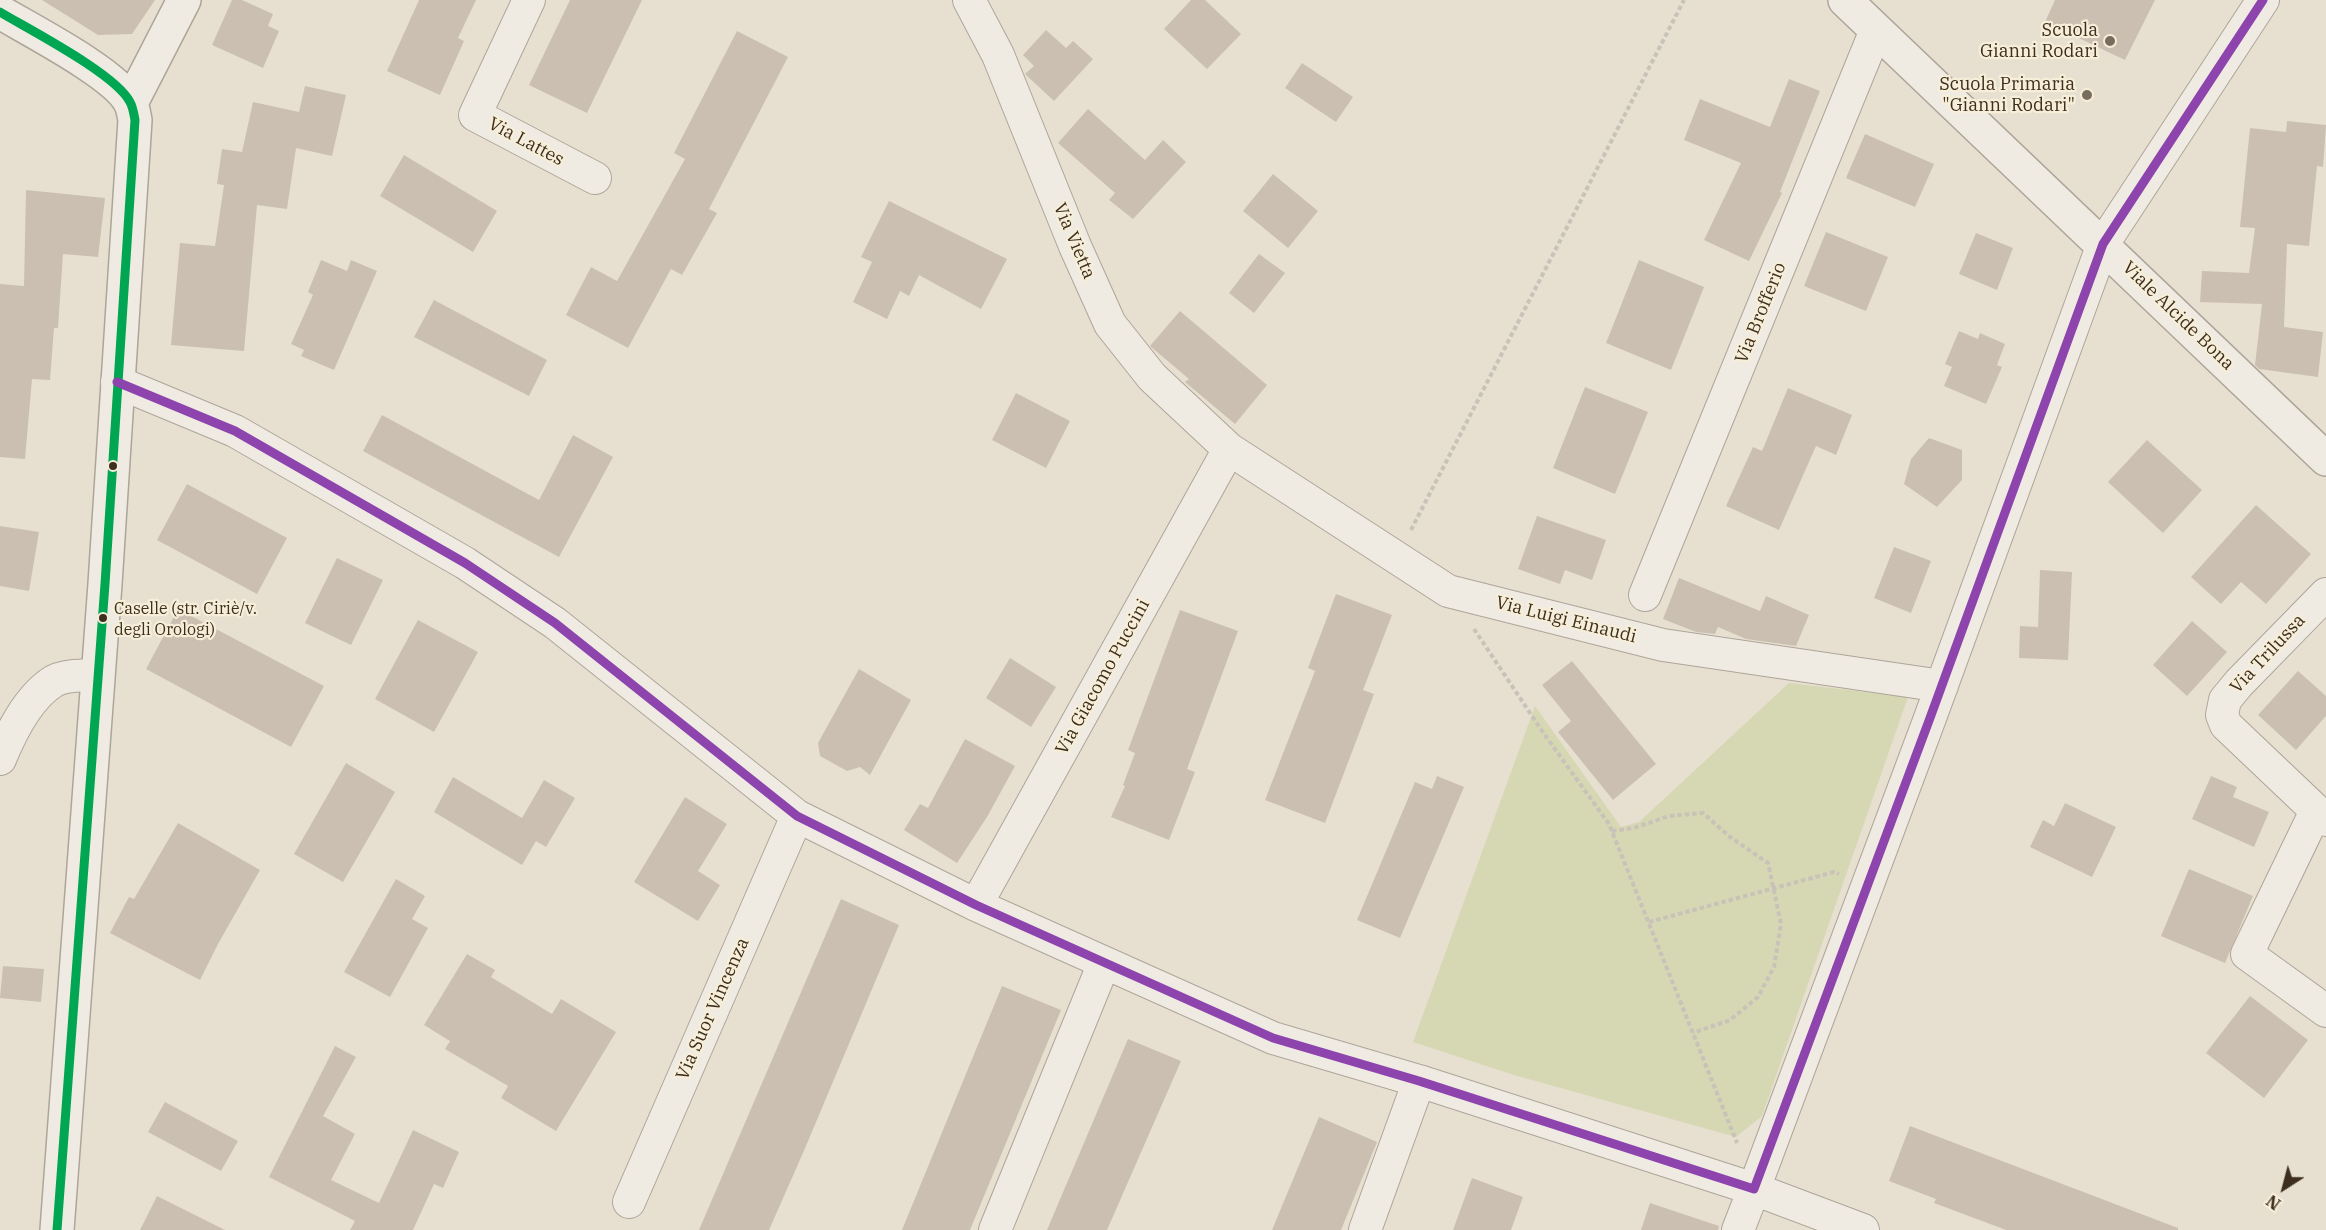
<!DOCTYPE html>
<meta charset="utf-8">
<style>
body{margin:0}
#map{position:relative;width:2326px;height:1230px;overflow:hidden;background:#e7e0d1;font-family:"IBM Plex Serif",serif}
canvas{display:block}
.north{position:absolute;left:2254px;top:1158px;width:60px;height:60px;-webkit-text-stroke:4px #f7eed8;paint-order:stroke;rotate:216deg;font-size:16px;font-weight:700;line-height:24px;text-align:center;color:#3d2e20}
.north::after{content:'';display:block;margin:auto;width:21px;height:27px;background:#3d2e20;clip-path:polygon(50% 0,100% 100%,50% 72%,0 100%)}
</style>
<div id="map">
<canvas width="2326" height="1230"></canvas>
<div class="north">N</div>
</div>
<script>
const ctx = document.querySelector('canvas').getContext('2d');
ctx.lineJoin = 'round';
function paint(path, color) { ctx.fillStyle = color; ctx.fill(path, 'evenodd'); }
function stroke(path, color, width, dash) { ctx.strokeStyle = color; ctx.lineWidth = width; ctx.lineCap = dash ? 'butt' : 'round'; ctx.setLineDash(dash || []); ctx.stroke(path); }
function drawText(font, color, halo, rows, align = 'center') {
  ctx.font = font + ' "IBM Plex Serif",serif'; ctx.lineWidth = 4.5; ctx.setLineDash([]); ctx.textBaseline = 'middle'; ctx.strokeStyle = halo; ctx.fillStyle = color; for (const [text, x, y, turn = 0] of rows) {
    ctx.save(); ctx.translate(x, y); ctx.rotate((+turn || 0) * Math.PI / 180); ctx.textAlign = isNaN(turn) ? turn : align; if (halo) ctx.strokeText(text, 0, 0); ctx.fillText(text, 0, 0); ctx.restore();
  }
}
paint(new Path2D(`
 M1789 683 1908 697 1762 1116 1736 1137 1514 1075 1413 1042 1535 706 1621 827 1639 822Z`), '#d6d7b3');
paint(new Path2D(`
 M42 0H155L132 34 98 35Z
 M232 0H242L273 14 268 26 279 31 263 68 212 45Z
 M419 0H476L458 38 464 41 440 95 387 71Z
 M570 0H642L587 113 529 85Z
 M1191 0H1205L1241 34 1207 69 1164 29Z
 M2055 0H2155L2125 60 2045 22Z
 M1046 30 1066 48 1073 41 1093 59 1054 101 1025 74 1034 66 1023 55Z
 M737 31 788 57 709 209 717 213 682 275 671 269 628 348 566 315 591 267 617 281 685 159 674 153Z
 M1302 63 1353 97 1336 122 1285 88Z
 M1789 79 1820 91 1780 192 1782 193 1749 261 1704 240 1741 163 1684 140 1700 99 1770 127Z
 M305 86 346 95 332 156 296 148 287 209 257 205 244 351 171 345 180 243 215 246 224 185 217 184 222 149 242 152 253 102 299 112Z
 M1088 109 1145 160 1163 140 1186 162 1133 219 1109 200 1115 193 1058 143Z
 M2287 121 2326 125 2323 167 2317 166 2309 246 2287 244 2284 327 2323 332 2318 377 2259 369 2255 365 2262 304 2200 302 2202 271 2249 273 2255 228 2240 227 2250 128 2286 132Z
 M1865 134 1934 164 1915 207 1846 178Z
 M404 155 497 211 473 252 380 196Z
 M1273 174 1318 211 1288 248 1243 211Z
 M26 190 105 198 98 257 63 254 58 328H54L50 380 32 379 25 459 0 457V284L24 286Z
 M889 201 1007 259 981 309 919 275 909 296 900 291 887 319 853 302 872 262 861 257Z
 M1826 232 1888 257 1866 311 1804 286Z
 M1976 233 2013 248 1997 290 1959 274Z
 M1259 254 1285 273 1254 313 1229 293Z
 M321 260 347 271 351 260 377 271 334 370 301 356 304 350 291 344 313 295 308 292Z
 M1639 260 1704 287 1671 370 1606 343Z
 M434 300 547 360 529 396 414 337Z
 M1180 311 1267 385 1235 424 1185 382 1189 379 1150 346Z
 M1959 331 1978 339 1980 333 2005 344 1997 365 2002 367 1986 404 1944 386 1952 367 1945 364Z
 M1585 387 1648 412 1615 494 1553 468Z
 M1788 388 1852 415 1836 455 1816 446 1779 530 1726 506 1753 447 1762 451Z
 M1016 393 1070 421 1046 468 992 440Z
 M382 415 539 500 573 435 613 457 559 557 363 451Z
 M1929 438 1962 450V480L1937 507 1904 484 1911 459Z
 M2147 440 2202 490 2163 533 2108 482Z
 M187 484 287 538 257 594 157 540Z
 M2256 505 2311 554 2266 604 2241 582 2221 604 2191 577Z
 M1537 516 1606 540 1592 580 1565 570 1560 584 1518 569Z
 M0 526 39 532 29 591 0 586Z
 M1894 547 1931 561 1911 613 1874 598Z
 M337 558 383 580 351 645 305 623Z
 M2040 570 2072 572 2068 660 2019 658 2020 626 2038 627Z
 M1679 578 1760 611 1766 596 1809 615 1796 646 1746 639 1718 627 1715 634 1696 632 1663 619Z
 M1336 594 1392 615 1363 690 1374 694 1325 823 1265 800 1315 671 1308 668Z
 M178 609 324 686 291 747 146 669Z
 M1180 610 1238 631 1187 769 1195 772 1169 840 1111 817 1125 786 1123 785 1135 753 1128 750Z
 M418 620 478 652 434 732 375 699Z
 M2192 621 2227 652 2187 696 2153 665Z
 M1010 658 1056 687 1031 727 986 698Z
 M1572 661 1656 764 1613 800 1558 732 1571 721 1542 685Z
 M859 669 911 700 870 775 860 767 847 771 820 756 818 743Z
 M2298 671 2326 696V716L2296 750 2258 715Z
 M965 739 1015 766 987 817 957 863 904 830 920 804 928 808Z
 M346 763 395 792 343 882 294 854Z
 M1437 776 1464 787 1400 938 1357 920 1415 782 1432 789Z
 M2211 776 2237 787 2233 797 2269 812 2254 847 2192 819Z
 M453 777 522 818 544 780 575 798 546 847 536 841 522 865 434 812Z
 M685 797 727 824 698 871 720 885 698 921 634 882Z
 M2065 803 2116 827 2092 877 2030 847 2043 820 2054 826Z
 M178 823 260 870 218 944 200 980 110 933 129 897 134 899Z
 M2189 869 2253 896 2225 963 2161 936Z
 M396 879 425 896 412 919 428 928 390 997 344 972Z
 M841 899 899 925 803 1153 769 1230H699Z
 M467 954 495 970 491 977 552 1014 561 999 616 1032 556 1131 501 1098 508 1086 445 1049 450 1041 424 1025Z
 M3 966 44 969 41 1002 0 998Z
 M1002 986 1061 1010 970 1230H902Z
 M2250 996 2308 1040 2264 1098 2206 1053Z
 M1128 1039 1181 1061 1107 1230H1047Z
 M335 1046 356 1057 323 1116 355 1134 331 1180 379 1203 413 1130 459 1152 443 1188 434 1184 413 1230H350L355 1221 269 1177Z
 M165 1102 238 1141 221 1171 148 1132Z
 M1319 1117 1377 1142 1341 1230H1272Z
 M1910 1126 2178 1228V1230H2006L1934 1203 1936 1199 1889 1181Z
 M1472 1178 1523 1197 1511 1230H1453Z
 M157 1196 225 1230H140Z
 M1650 1203 1719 1226 1718 1230H1641Z`), '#cbbfb2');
const minor = new Path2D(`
 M529 0 475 115 595 178
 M969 0 998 55 1075 246 1110 324 1152 377 1229 449 1448 591 1663 645 1942 686
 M117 382 235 431 465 563 555 623 797 816 976 905 1273 1038 1419 1081 1754 1189 1930 718 2103 244 2263 0
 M2326 594 2239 683 2225 700 2222 715 2226 725 2326 820
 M1645 595 1876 30
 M0 759C11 732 28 697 54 681 65 675 84 675 96 676
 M2316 811 2247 954 2326 1011
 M976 905 1229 449
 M629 1202 797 816
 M995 1230 1104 963
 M1365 1230 1419 1081
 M1738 1230 1754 1189 1863 1230`);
const tertiary = new Path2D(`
 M1845 0 2326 459
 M0 12C30 30 116 74 130 102 133 107 134 115 135 120L105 584 57 1230
 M131 103 184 0`);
stroke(minor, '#ada599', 34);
stroke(tertiary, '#ada599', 36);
stroke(new Path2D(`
 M1411 530 1684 0
 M1474 629 1542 731 1609 824 1737 1143
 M1612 831 1634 828 1669 816 1703 813 1730 837 1768 863 1781 924 1774 967 1758 997 1730 1020 1693 1033
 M1649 922 1834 872 1839 874`), '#c8c2b9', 4, [4.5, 3]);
stroke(minor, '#efebe3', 32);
stroke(tertiary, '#efebe3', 33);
stroke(new Path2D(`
 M0 12C30 30 116 74 130 102 133 107 134 115 135 120L105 584 57 1230`), '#00a651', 9);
stroke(new Path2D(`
 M117 382 235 431 465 563 555 623 797 816 976 905 1273 1038 1419 1081 1754 1189 1930 718 2103 244 2263 0`), '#8e44ad', 9);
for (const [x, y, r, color] of [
 [2110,41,6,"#786c5e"],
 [2087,95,6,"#786c5e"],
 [113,466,5,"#3d2e20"],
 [103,618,5,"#3d2e20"]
]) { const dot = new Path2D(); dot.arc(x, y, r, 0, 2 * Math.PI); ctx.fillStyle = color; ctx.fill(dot); stroke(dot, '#f7eed8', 2); }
drawText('16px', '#3d2e20', '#f7eed8', [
 ["Caselle (str. Ciriè/v.",114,609],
 ["degli Orologi)",114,630]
], 'left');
drawText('18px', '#3d2e20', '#f7eed8', [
 ["Scuola",2098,31],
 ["Gianni Rodari",2098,52],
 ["Scuola Primaria",2075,85],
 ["\"Gianni Rodari\"",2075,106]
], 'right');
drawText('18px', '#3d2e20', '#f7eed8', [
 ["Via Lattes",526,142,28],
 ["Via Vietta",1074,241,67],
 ["Via Brofferio",1761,313,-68],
 ["Viale Alcide Bona",2178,316,44],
 ["Via Luigi Einaudi",1566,620,14],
 ["Via Trilussa",2268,654,-47],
 ["Via Giacomo Puccini",1103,677,-61],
 ["Via Suor Vincenza",713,1009,-66]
]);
</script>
